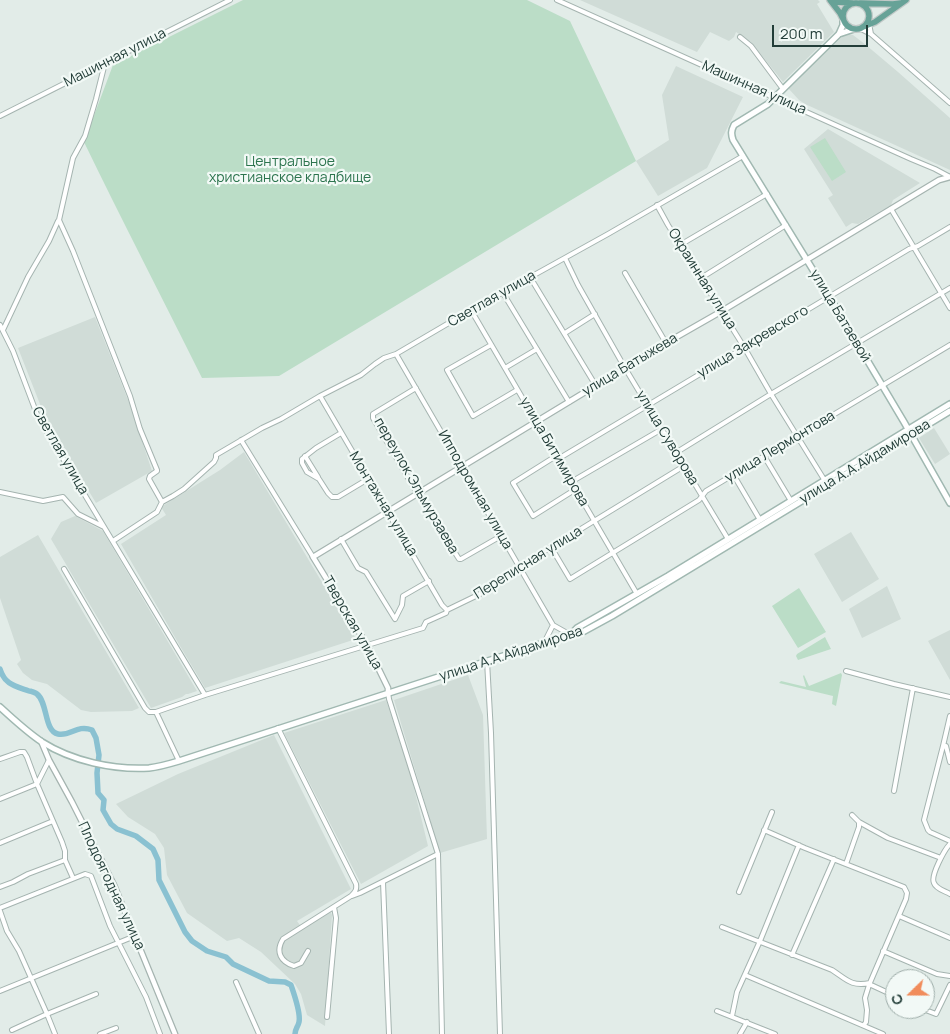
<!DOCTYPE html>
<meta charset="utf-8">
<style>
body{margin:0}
#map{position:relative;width:950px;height:1034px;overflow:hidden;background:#e2ece8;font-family:Manrope,sans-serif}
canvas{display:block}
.north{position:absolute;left:885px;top:969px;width:50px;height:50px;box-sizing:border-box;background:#f2f9f6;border:1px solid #9faeaa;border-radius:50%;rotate:248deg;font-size:14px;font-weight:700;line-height:20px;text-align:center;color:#223d38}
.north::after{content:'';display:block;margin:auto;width:18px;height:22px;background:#f18c5b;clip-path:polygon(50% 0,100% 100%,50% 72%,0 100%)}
.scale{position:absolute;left:772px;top:25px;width:96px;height:22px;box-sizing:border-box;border:2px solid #223d38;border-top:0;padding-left:6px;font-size:15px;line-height:18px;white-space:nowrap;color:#223d38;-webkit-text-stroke:4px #f2f9f6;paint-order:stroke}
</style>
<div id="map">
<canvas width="950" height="1034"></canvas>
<div class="north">С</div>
<div class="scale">200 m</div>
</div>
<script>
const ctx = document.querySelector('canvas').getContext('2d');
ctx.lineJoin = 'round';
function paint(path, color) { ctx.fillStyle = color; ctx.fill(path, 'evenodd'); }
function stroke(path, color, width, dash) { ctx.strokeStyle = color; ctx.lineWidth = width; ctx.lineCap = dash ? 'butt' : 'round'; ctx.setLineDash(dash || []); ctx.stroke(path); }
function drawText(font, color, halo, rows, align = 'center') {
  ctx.font = font + ' Manrope,sans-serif'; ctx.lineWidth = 4.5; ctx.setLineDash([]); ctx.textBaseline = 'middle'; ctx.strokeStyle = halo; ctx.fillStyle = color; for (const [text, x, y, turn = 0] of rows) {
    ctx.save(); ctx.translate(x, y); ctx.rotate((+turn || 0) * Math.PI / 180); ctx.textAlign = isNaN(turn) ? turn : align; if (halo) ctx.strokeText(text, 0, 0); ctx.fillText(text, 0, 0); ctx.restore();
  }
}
paint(new Path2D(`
 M580 0H818L820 2 817 4 834 32 783 82 751 42 736 32 734 37 729 41 710 32 697 52Z
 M848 34 853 35 866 45 898 72 950 118V170L805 104 799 100 788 88 843 36Z
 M676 66 743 97 707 168 658 196 636 161 669 140 662 95Z
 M828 129 920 183 893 200 891 205 858 224 852 223 846 227 828 198 833 195 804 149Z
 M95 317 130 405 152 471 96 503 47 422 18 348Z
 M934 428 950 454 935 464 919 438Z
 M244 452 356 639 205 688 180 646 121 544 166 515 161 507 220 470Z
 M75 516 103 531 197 691 188 694H186L182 697 151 708 51 539 61 522Z
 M851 532 879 579 842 602 814 554Z
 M38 535 139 708 132 711 91 712 81 710 47 684 32 680 23 673 17 664 21 660 0 598V557Z
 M887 586 901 619 862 638 849 609Z
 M950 630V680L928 641Z
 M468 675 483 715 487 839 440 853 394 700Z
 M386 700 411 776 428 846 361 884 284 733Z
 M274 735 351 889 297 921 302 928 330 911 332 915 325 1026 307 1015 301 994 295 984 261 952 239 938 227 941 187 913 167 875 164 848 155 834 128 817 116 804 178 774Z`), '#d0dcd7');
paint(new Path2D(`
 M243 0H527L570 21 636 161 279 376 202 378C163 299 122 221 84 142L113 65Z
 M825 138 846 172 832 181 810 147Z
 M799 588 826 632 798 648 772 606Z
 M825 637 831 649 798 660 796 656 797 654Z
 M841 673 842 675 836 706 832 704 833 696 779 683 781 681 806 687 803 676 804 675 809 686Z`), '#bbddc7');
stroke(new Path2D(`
 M0 669C5 685 15 686 29 691 31 691 36 693 37 694 48 703 44 731 58 734 70 737 77 724 92 730L96 738 99 755 97 773 98 793 104 800 103 810 111 824 117 829 136 836 153 849 158 860 159 880 185 932 192 941 207 951 226 957 233 964 269 981 285 982 291 985C294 994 301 1013 299 1022 298 1027 295 1029 295 1034`), '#8ac1d1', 5.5);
const minor = new Path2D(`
 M557 0 911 159 935 169 950 177
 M868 18 871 34
 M857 28 863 30 871 34 950 103
 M740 37 751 46 783 89
 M105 63 96 99 85 136 73 158 59 220 73 251 130 396 140 429 157 470V471L150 476 149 479 162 502
 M0 116 230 0
 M657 205 668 225 701 278 744 347 771 394 825 481
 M891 209 950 308
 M680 245 767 194
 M565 258 578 285 625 368 728 539
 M625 273 666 343
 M530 277 596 386
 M701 278 786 225
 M503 293 569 402
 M471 310 637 594
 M0 325 13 351 38 417 205 695
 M3 330 28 277 49 241 58 221
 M565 333 595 314
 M491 345 447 370 473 416 517 390
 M396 354 553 625 569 634
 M505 368 537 349
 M416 388 373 414V418L417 493 459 559H461L501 536
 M320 396 442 605 447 610
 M341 433 316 448 302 459V463L307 472 319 479 328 493 332 497H338L368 479
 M241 440 313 557
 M677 452 771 394 950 288
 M305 456 318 477
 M556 456 513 483 533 516 576 489
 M764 456 791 501
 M558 459 909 249 918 246 950 227
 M733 474 760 520
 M571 482 662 429
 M0 492 43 501 63 497 78 514 104 527
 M341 539 358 568 366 572 395 619 402 605 403 596 429 581
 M113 541 157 512 162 502 173 496 184 489 214 462 216 458V455L262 428 281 419 320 396 361 375 375 364 384 358 396 354 471 310 608 234 743 156
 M551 547 570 579 699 500 706 491 950 345
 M64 569 145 708 149 712H156
 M544 643 553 625
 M487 661 491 733 500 1034
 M846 671 894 684 950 697
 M388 692 389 699 438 854 442 1034
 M950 716 943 746 924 820 928 830 930 832 950 841
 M278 728 356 884C357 890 355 892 351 896L283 939C275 952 281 962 294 966L301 963 308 951
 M946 746 950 762
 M0 759 20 752H24L27 757 37 784 62 842 65 851V860L73 878
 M179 761 156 712 205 695 423 628 426 622 446 613 447 610 480 594 519 571 522 565 684 466
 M894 791 913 688
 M0 799 37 784 49 760
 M859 822 888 838 941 858
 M764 830 805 848 904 887 907 893 906 899 869 985 865 998 867 1010 866 1022 864 1025
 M0 843 53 821
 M950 844C945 849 930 876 934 883 936 889 945 891 950 894
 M846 864 859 827V822L852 815
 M383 882 389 1034
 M0 887 13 882 28 874 65 860
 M739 892 772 812
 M352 896 360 893 438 854
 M0 908 85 874 91 876 110 926 146 997 160 1034
 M0 911 7 931 19 951 47 1014 96 994
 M899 916 950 938
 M722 927 832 970C846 979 851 987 870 983
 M883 951 937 974 950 976
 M792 955 834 859
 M745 975 883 1034
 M236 982 259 1034
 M869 984 895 996
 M0 991 135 936
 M923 1009 936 1014 950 985
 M717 1011 775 1034
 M732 1016 737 992 760 941 799 845
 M327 1017 336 918 334 907
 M12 1030 47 1014 55 1034
 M100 1034 116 1028
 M740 1034 747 1022`);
const tertiary = new Path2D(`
 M388 692V688L367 645 313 557 666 343 722 311 939 180 950 177
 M41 741 49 760 72 802 114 885 175 1034`);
const secondary = new Path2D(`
 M843 19V25L839 34 768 104 734 125C731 131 731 134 733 140L829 296 904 422 950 503
 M839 34 854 29
 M571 634 577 628 668 576 950 404
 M0 707C13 719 27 732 42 742 72 761 113 770 149 768 159 767 169 764 179 761L571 634H579L612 616 950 411`);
const primary = new Path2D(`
 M830 0 840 13 843 19
 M831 0 837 2 852 3
 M860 3 893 4 901 3
 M843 16a13 13 0 1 1 26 0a13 13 0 1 1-26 0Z
 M863 27 875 22 906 0`);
stroke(minor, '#a5b4b0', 6);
stroke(tertiary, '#a5b4b0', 7);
stroke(secondary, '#a0b8b1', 8);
stroke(primary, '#c1c9c7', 8);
stroke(minor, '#fff', 4);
stroke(tertiary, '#fff', 4.5);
stroke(secondary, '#fff', 5);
stroke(primary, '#67a297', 5.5);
drawText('14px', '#223d38', '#f2f9f6', [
 ["Машинная улица",115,58,-27],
 ["Машинная улица",754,88,24],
 ["Окраинная улица",702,279,58],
 ["Светлая улица",492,299,-30],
 ["улица Батаевой",840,316,59],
 ["улица Закревского",753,342,-31],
 ["улица Батыжева",630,365,-31],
 ["улица Суворова",667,438,59],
 ["улица Лермонтова",780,447,-31],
 ["Светлая улица",60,451,60],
 ["улица Битимирова",554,452,60],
 ["улица А.А.Айдамирова",865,462,-31],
 ["переулок Эльмурзаева",416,486,60],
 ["Ипподромная улица",475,490,60],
 ["Монтажная улица",383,504,59],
 ["Переписная улица",528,563,-32],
 ["Тверская улица",352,623,60],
 ["улица А.А.Айдамирова",511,654,-18],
 ["Плодоягодная улица",111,886,65]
]);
drawText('14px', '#2c744e', '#f2f9f6', [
 ["Центральное",290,162],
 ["христианское кладбище",290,178]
]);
</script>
